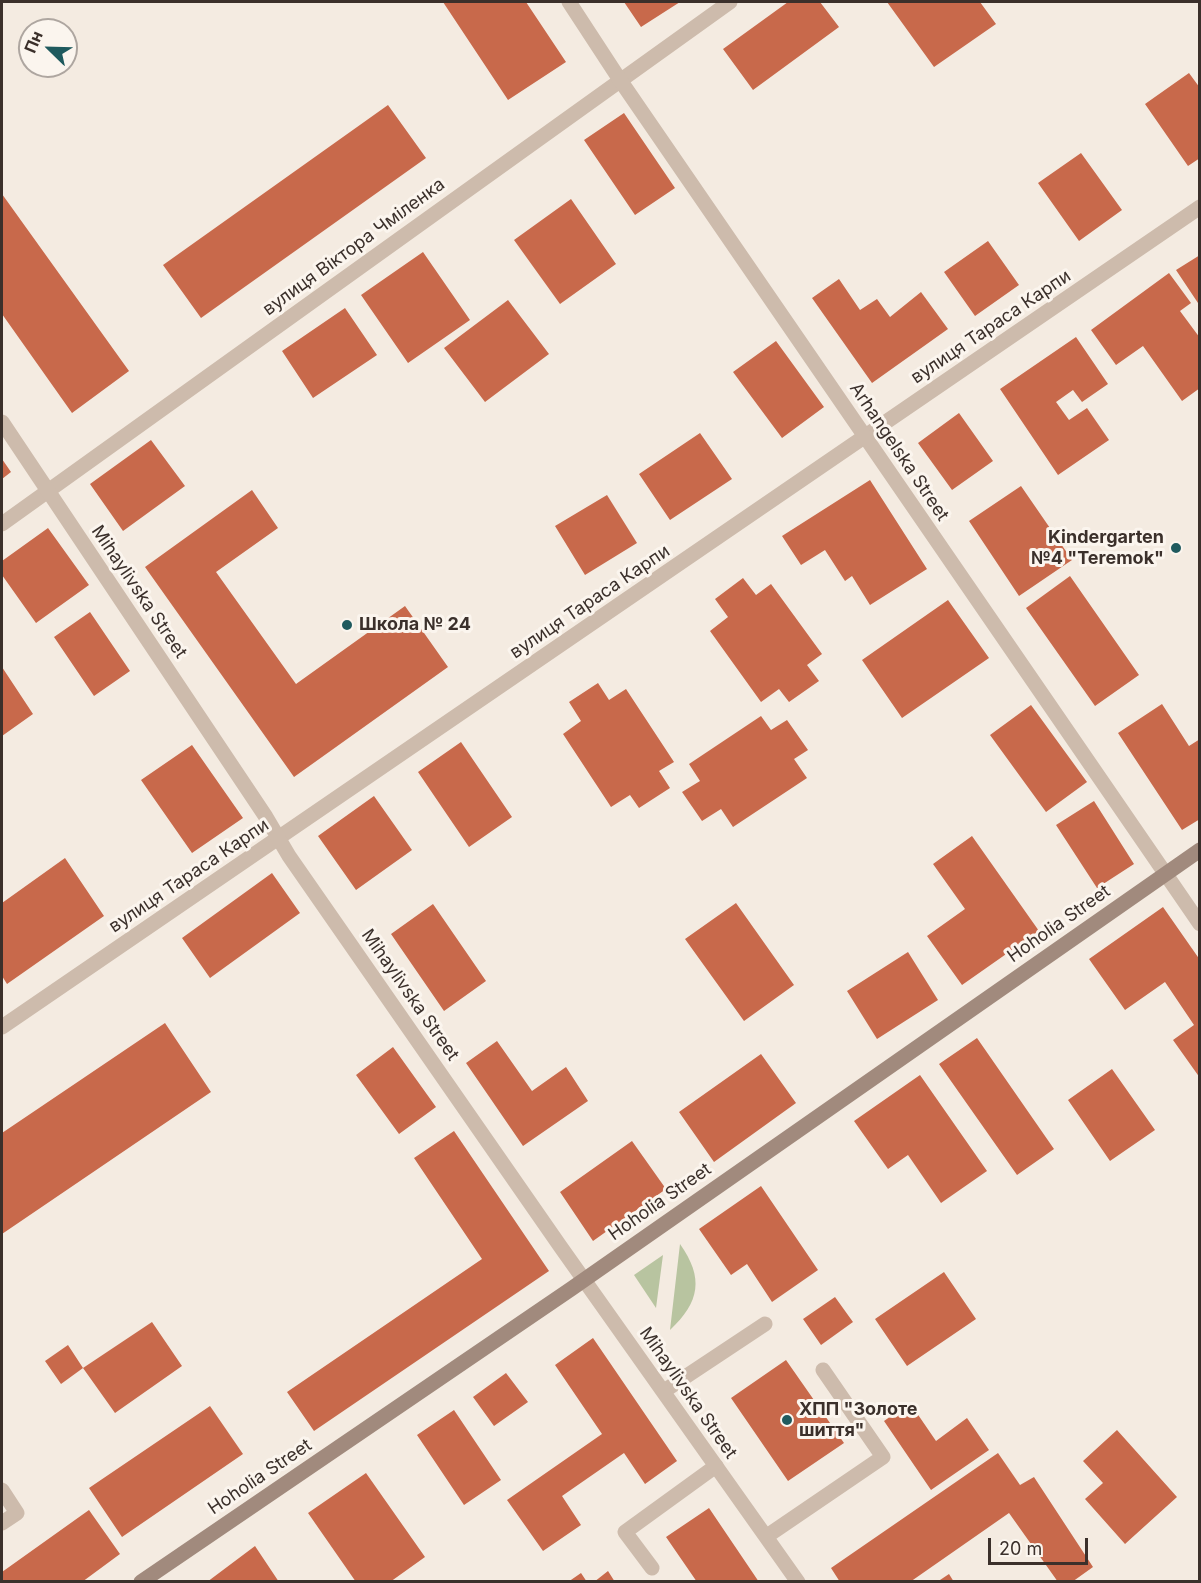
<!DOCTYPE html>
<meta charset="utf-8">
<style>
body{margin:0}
#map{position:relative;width:1201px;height:1583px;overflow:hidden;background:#f4ebe1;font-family:Inter,sans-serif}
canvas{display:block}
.frame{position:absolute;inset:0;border:3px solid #3b302b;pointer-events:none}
.north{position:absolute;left:18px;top:18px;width:60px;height:60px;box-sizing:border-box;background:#fbf5ee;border:2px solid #aea6a0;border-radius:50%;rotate:293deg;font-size:16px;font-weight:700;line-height:24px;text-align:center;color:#3b302b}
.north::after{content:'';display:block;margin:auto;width:21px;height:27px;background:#1f5a5e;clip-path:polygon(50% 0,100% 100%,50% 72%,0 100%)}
.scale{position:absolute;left:988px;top:1538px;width:100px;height:27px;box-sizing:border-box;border:3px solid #3b302b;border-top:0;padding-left:8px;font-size:18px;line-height:21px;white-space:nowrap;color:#3b302b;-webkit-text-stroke:4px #fbf5ee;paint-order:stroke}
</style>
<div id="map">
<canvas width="1201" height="1583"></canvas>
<div class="frame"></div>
<div class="north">Пн</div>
<div class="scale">20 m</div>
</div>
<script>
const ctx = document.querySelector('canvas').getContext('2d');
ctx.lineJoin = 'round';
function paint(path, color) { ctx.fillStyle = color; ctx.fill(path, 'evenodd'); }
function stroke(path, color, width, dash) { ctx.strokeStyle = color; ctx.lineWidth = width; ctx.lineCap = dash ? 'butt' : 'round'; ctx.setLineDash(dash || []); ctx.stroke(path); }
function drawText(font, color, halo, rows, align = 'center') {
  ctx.font = font + ' Inter,sans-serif'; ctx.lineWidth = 6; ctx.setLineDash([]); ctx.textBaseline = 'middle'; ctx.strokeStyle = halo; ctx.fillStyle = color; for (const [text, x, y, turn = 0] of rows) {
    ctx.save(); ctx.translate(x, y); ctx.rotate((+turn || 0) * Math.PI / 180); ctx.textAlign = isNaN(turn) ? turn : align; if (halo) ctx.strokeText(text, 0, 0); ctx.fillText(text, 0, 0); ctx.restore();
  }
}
paint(new Path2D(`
 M680 1244C704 1278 700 1302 670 1330Z
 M663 1255 656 1308 634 1275Z`), '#b8c4a0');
paint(new Path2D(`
 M443 2H526L566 62 508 100Z
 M624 2H680L641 27Z
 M788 2H820L839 27 753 90 723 49Z
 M887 2H980L996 24 934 67Z
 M1189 73 1200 88V158L1188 166 1145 104Z
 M388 105 426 158 201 318 163 265Z
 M624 113 675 188 635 215 584 140Z
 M1081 153 1122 210 1079 241 1038 183Z
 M2 194 129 371 72 413 2 314Z
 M571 199 616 264 560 304 514 240Z
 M988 241 1019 285 975 316 944 272Z
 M423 252 470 320 408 363 361 295Z
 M1200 255V306L1176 270Z
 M1169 273 1191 303 1180 311 1200 338V388L1182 401 1143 346 1116 365 1091 330Z
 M839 279 860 310 877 299 890 317 921 292 948 329 872 383 812 298Z
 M508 300 549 354 485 402 444 348Z
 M345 308 377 355 313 398 282 351Z
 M1076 337 1108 384 1082 402 1073 390 1056 402 1069 420 1087 408 1109 440 1058 475 1000 389Z
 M776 341 824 407 782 438 733 372Z
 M959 413 993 461 952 490 918 443Z
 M700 433 732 479 670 520 639 474Z
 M151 440 185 486 123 531 90 484Z
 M2 459 11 472 2 479Z
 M870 480 927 569 870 605 852 576 845 581 825 550 801 565 782 536Z
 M1021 486 1072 560 1019 596 969 521Z
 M252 490 278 528 216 572 296 684 405 606 448 667 294 777 145 567Z
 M607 495 637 543 585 575 555 526Z
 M48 528 89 585 36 623 2 575V561Z
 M1070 576 1139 675 1095 706 1026 608Z
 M743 578 756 595 771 584 822 654 807 665 819 681 789 702 779 689 761 702 710 631 728 617 715 599Z
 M948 600 989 658 902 718 862 660Z
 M90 612 130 671 94 696 54 637Z
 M2 667 33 714 2 736Z
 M598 683 609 700 626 689 674 762 659 771 670 788 639 808 630 795 611 807 563 734 581 721 569 702Z
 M1162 704 1189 746 1200 739V819L1182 830 1118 733Z
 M1031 705 1087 782 1046 812 990 735Z
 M761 716 771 730 787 720 808 750 794 759 807 778 733 827 721 809 702 821 682 792 700 781 689 764Z
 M461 742 512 817 469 847 418 772Z
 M192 745 243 818 192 853 141 780Z
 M374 796 412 850 356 890 318 836Z
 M1094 801 1134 864 1097 888 1056 825Z
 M972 836 1039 931 962 985 927 936 965 909 933 864Z
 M65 858 104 916 7 984 2 976V903Z
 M272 873 300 913 210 978 182 938Z
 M736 903 794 985 744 1021 685 939Z
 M433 904 486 981 444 1011 391 934Z
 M1163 907 1200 960V1078L1173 1040 1194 1025 1165 982 1125 1010 1089 959Z
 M908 952 938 1000 877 1039 847 991Z
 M165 1023 211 1092 2 1234V1133Z
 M977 1038 1054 1149 1017 1175 939 1064Z
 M497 1041 532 1091 566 1067 588 1101 523 1146 466 1063Z
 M393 1047 436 1107 399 1134 356 1075Z
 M761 1054 796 1103 714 1162 679 1112Z
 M1112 1069 1155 1130 1110 1161 1068 1100Z
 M920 1075 987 1171 941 1203 908 1155 888 1169 854 1121Z
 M454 1131 549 1271 314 1431 287 1392 482 1259 414 1158Z
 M632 1141 666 1189 593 1241 560 1192Z
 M761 1186 818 1270 772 1302 747 1264 731 1275 699 1229Z
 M944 1272 976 1319 907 1366 875 1319Z
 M835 1297 853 1322 821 1345 803 1319Z
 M152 1322 182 1366 115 1413 83 1368Z
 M593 1338 677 1461 645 1484 624 1453 562 1496 581 1525 543 1551 507 1500 602 1434 555 1365Z
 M68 1345 83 1368 61 1384 45 1361Z
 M786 1360 844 1443 788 1481 731 1398Z
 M506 1373 528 1402 494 1426 473 1397Z
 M910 1403 936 1441 967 1418 989 1450 931 1490 884 1421Z
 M210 1406 243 1454 122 1537 89 1488Z
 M454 1410 501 1480 464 1505 417 1435Z
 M1117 1430 1177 1497 1125 1544 1085 1499 1103 1483 1083 1461Z
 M998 1453 1020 1485 1034 1477 1093 1567 1072 1582H1058L1009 1513 910 1582H840L831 1568Z
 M366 1473 425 1557 390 1582H356L308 1513Z
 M709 1508 759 1582H697L666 1537Z
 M89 1510 120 1554 82 1582H2V1572Z
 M255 1546 279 1582H207Z
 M608 1571 615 1582H594Z
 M581 1573 587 1582H568Z
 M949 1574 954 1582H937Z`), '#c8694b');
stroke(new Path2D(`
 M664 1391 765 1324
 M2 1490 17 1513 2 1523
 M767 1536 883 1457 823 1370
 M652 1568 625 1532 716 1466`), '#cdbbac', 15);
stroke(new Path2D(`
 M2 524 730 2
 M2 1027 1200 207`), '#cdbbac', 15);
stroke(new Path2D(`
 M569 2 620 80 1200 924
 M2 422 266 817 289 856 560 1246 798 1582`), '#cdbbac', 15);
stroke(new Path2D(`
 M141 1582 571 1289 1200 850`), '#a18a7d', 15);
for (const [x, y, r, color] of [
 [1176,548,6,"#1f5a5e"],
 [347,625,6,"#1f5a5e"],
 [787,1420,6,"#1f5a5e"]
]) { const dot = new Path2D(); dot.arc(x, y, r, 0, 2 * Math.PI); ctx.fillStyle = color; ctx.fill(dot); stroke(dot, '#fbf5ee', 2); }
drawText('18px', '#3b302b', '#fbf5ee', [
 ["вулиця Віктора Чміленка",354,247,-36],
 ["вулиця Тараса Карпи",991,327,-34],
 ["Arhangelska Street",899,452,56],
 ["Mihaylivska Street",139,592,56],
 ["вулиця Тараса Карпи",590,602,-34],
 ["вулиця Тараса Карпи",189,876,-34],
 ["Hoholia Street",1059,924,-35],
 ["Mihaylivska Street",410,995,55],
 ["Hoholia Street",660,1202,-35],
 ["Mihaylivska Street",688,1393,55],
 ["Hoholia Street",260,1477,-34]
]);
drawText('bold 18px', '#3b302b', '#fbf5ee', [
 ["Kindergarten",1164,538,"right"],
 ["№4 \"Teremok\"",1164,559,"right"],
 ["Школа № 24",359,625],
 ["ХПП \"Золоте",799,1410],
 ["шиття\"",799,1431]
], 'left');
</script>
